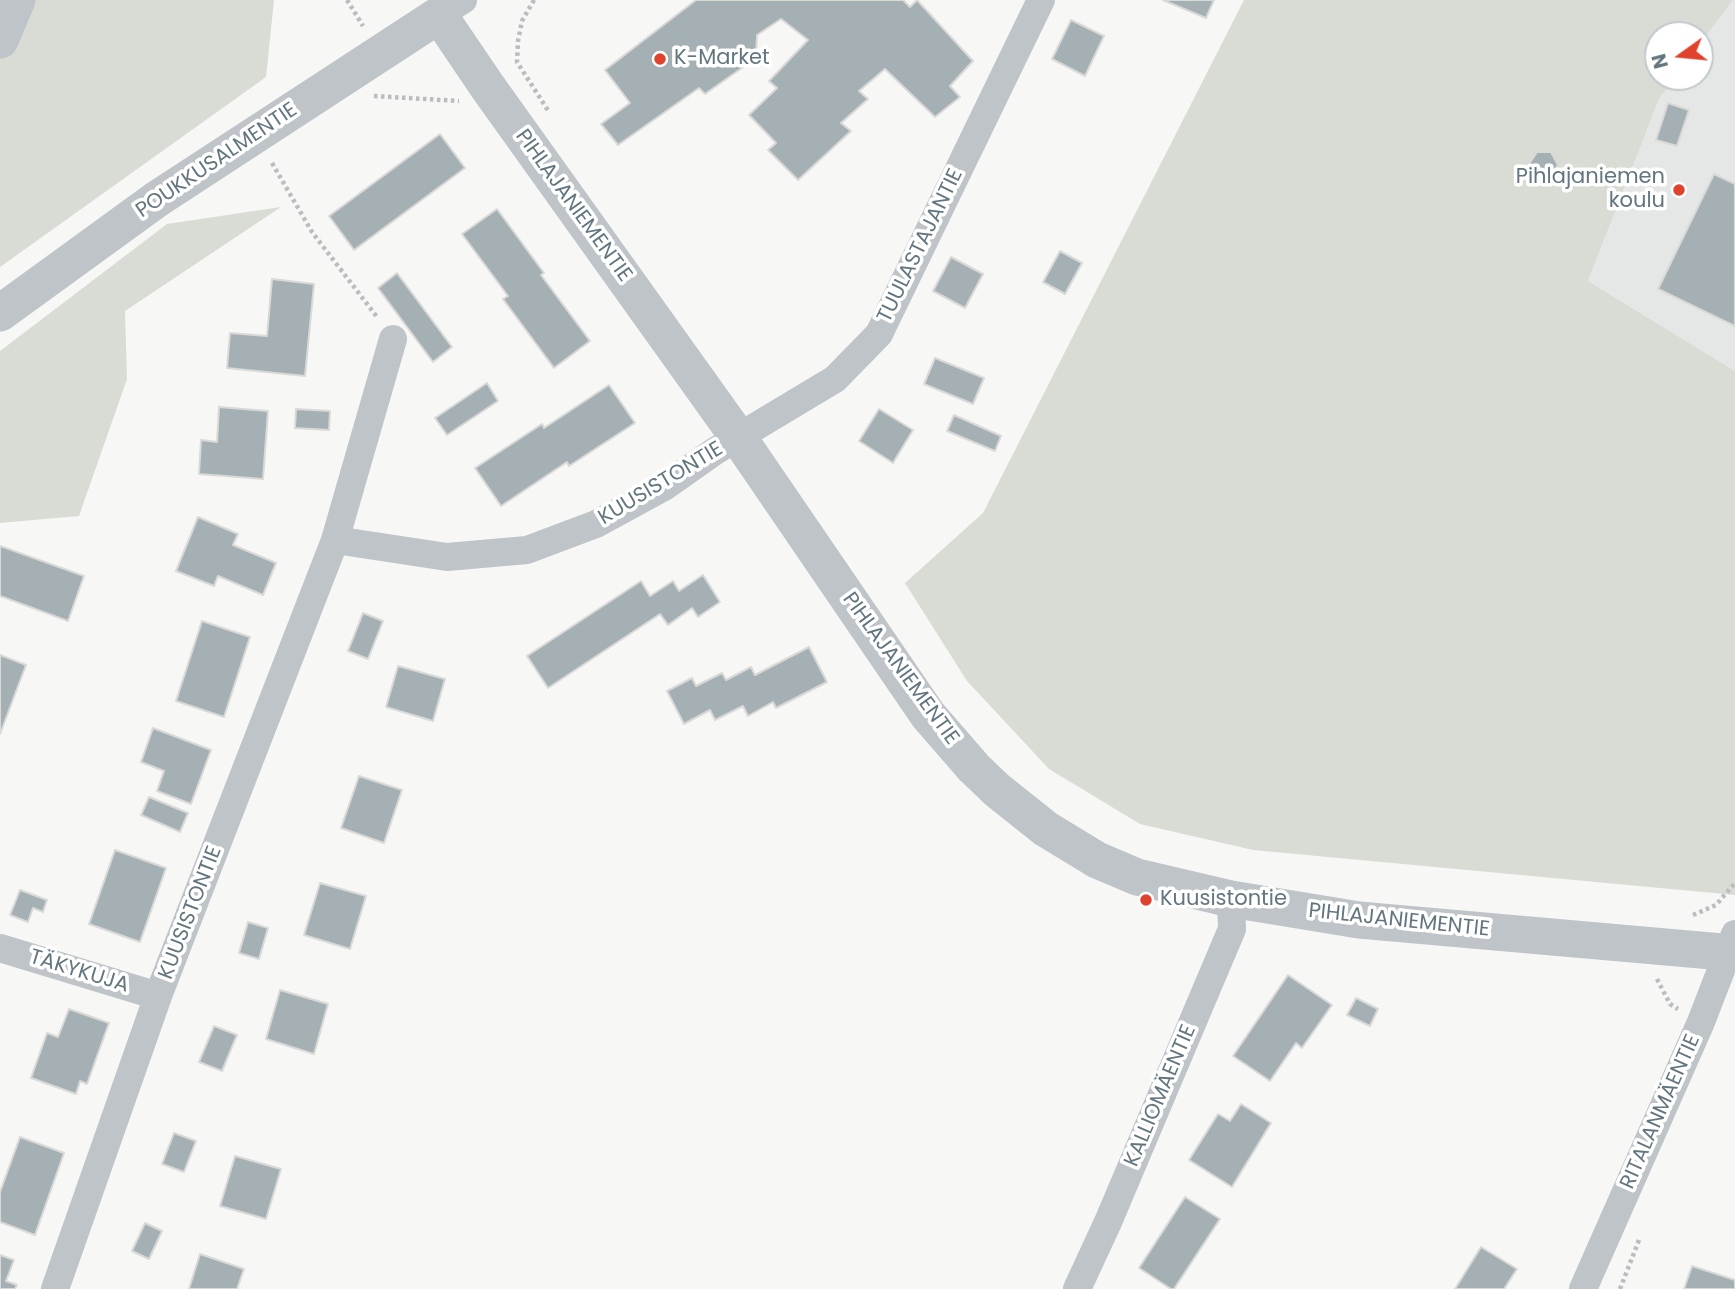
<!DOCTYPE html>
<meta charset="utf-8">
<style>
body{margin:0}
#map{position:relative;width:1735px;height:1289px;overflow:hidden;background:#f7f7f5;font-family:Poppins,sans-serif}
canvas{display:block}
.north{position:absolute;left:1644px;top:21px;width:70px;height:70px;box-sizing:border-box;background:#fff;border:2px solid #c1c8cc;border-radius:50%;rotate:255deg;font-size:19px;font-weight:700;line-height:28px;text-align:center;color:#63767f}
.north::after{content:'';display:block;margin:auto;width:24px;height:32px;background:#df432d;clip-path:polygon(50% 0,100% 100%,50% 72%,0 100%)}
</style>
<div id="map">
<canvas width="1735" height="1289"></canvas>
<div class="north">N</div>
</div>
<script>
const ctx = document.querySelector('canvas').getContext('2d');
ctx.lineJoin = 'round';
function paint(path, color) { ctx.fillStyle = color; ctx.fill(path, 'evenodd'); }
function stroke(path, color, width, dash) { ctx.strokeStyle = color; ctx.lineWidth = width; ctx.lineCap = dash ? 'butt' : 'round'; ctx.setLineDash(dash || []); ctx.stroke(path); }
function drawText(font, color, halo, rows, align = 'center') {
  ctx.font = font + ' Poppins,sans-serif'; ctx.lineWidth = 7; ctx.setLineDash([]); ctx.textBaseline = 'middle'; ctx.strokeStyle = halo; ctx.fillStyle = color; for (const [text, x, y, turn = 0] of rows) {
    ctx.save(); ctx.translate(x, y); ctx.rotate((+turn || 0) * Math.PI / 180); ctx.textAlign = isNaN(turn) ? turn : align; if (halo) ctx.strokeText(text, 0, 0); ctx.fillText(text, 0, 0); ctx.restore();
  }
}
paint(new Path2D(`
 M1733 0H1735V371L1588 281 1659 99 1676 77H1700V44Z`), '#e5e7e6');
paint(new Path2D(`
 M17 0H274L266 77 0 267V40Z
 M1244 0H1733L1700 44V35H1658V77H1676L1659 99 1588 281 1735 371V895L1253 850 1140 824 1049 769 967 681 905 583 983 513Z
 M281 207 125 311 127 379 79 516 0 523V351L167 224Z`), '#d8dcd4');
const building = new Path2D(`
 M696 0H903L910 7 917 0 973 61 950 86 960 97 935 117 885 69 859 91 868 99 841 123 851 131 798 180 768 150 776 143 749 115 777 88 769 81 808 40 781 19 757 35 756 58 705 94 699 88 618 145 601 124 630 103 605 70Z
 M1163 0H1214L1206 18Z
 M1071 20 1104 36 1085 76 1052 59Z
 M1668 103 1689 110 1677 146 1656 140Z
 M440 134 465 168 354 250 329 216Z
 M1537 152H1551L1558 165 1550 177H1536L1529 164Z
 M1714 174 1735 184V326L1658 289Z
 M497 209 544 273 541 275 590 341 554 368 503 299 508 296 462 234Z
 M1060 251 1082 263 1065 294 1043 282Z
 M951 257 983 274 965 308 933 291Z
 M397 273 452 347 433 362 378 288Z
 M272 279 314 284 305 376 227 368 230 333 267 336Z
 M935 358 984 378 973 404 924 384Z
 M487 383 498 401 447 435 435 418Z
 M609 385 635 423 569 466 567 462 501 506 475 468 542 424 544 428Z
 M219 407 268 411 263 479 199 474 201 440 217 442Z
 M296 409 330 411 329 430 295 428Z
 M879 409 913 430 893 463 859 441Z
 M954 415 1001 436 995 451 947 431Z
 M198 517 238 534 233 545 276 563 263 595 218 576 214 586 176 571Z
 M0 546 84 576 68 621 0 596Z
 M703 575 720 602 698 617 692 608 668 625 660 614 548 688 527 656 641 581 650 596 673 581 679 591Z
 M363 613 383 621 368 659 348 651Z
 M202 621 250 637 224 717 176 701Z
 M809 647 827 682 776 708 773 702 748 716 743 706 715 720 710 710 684 724 667 691 692 678 696 686 722 673 726 680 751 667 755 675Z
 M0 655 26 665 0 734Z
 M398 666 445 679 433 721 386 707Z
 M153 728 211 750 191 804 157 791 164 771 141 762Z
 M359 776 402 790 384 843 341 828Z
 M149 797 188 813 180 832 141 815Z
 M115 850 166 868 140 942 89 924Z
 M320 883 366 896 350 949 304 935Z
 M20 890 47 900 43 912 33 908 28 922 10 915Z
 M248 922 268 928 259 959 239 953Z
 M1288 975 1332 1005 1302 1048 1296 1043 1270 1081 1233 1056Z
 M280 990 328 1004 314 1054 266 1039Z
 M1356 998 1378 1009 1370 1026 1347 1015Z
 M69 1009 109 1023 87 1084 80 1081 76 1094 31 1078 47 1033 58 1037Z
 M214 1026 237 1035 222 1071 199 1062Z
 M1241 1104 1271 1123 1232 1187 1189 1160 1218 1114 1230 1121Z
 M174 1133 196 1141 184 1172 162 1164Z
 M20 1137 64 1153 35 1235 0 1222V1192Z
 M235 1156 281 1169 266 1219 220 1206Z
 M1185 1197 1220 1219 1174 1289H1171L1139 1268Z
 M145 1223 162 1231 149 1259 132 1251Z
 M1481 1247 1517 1269 1504 1289H1455Z
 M200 1254 244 1269 237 1289H189Z
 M0 1255 14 1260 6 1281 17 1285 15 1289H0Z
 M1692 1266 1735 1280V1289H1684Z`);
paint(building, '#a5b0b4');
stroke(building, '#d9d9d7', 2);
stroke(new Path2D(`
 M347 0 363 26
 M534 0 522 21 518 41 517 62 549 112
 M374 96 459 101
 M272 163 312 232 377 317
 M1693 915 1716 905 1735 883
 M1657 979 1670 1004 1678 1009
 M1620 1289 1639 1240`), '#b9bdbf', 4.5, [3.5, 3.5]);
stroke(new Path2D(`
 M439 15 463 0
 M335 540 447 557 527 550 596 524 664 487 715 451 835 379 879 334 1041 0
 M0 948 158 996
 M55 1289 158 996 335 540 393 339
 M1077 1289 1108 1222 1232 929 1231 899
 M1583 1289 1701 1022 1735 934`), '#bec4c7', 28);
stroke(new Path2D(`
 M0 40 17 0
 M0 313 157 199 439 15 487 86 738 437 928 715 974 768 997 790 1046 829 1097 860 1137 877 1231 899 1359 920 1735 953`), '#bec4c7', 37);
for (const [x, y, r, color] of [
 [660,59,7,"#df432d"],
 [1679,190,7,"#df432d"],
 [1146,900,7,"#df432d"]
]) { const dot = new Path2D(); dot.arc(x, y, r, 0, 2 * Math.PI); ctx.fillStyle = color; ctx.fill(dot); stroke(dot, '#fff', 2.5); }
drawText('21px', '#63767f', '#fff', [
 ["K-Market",674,59],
 ["Pihlajaniemen",1665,178,"right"],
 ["koulu",1665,202,"right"],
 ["Kuusistontie",1160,900]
], 'left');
drawText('21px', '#63767f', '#fff', [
 ["POUKKUSALMENTIE",217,161,-34],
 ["PIHLAJANIEMENTIE",573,206,54],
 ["TUULASTAJANTIE",921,246,-64],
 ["KUUSISTONTIE",661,484,-31],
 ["PIHLAJANIEMENTIE",900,669,54],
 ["KUUSISTONTIE",191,913,-69],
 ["PIHLAJANIEMENTIE",1399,921,6],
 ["TÄKYKUJA",79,972,17],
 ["KALLIOMÄENTIE",1161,1096,-67],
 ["RITALANMÄENTIE",1661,1112,-66]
]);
</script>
